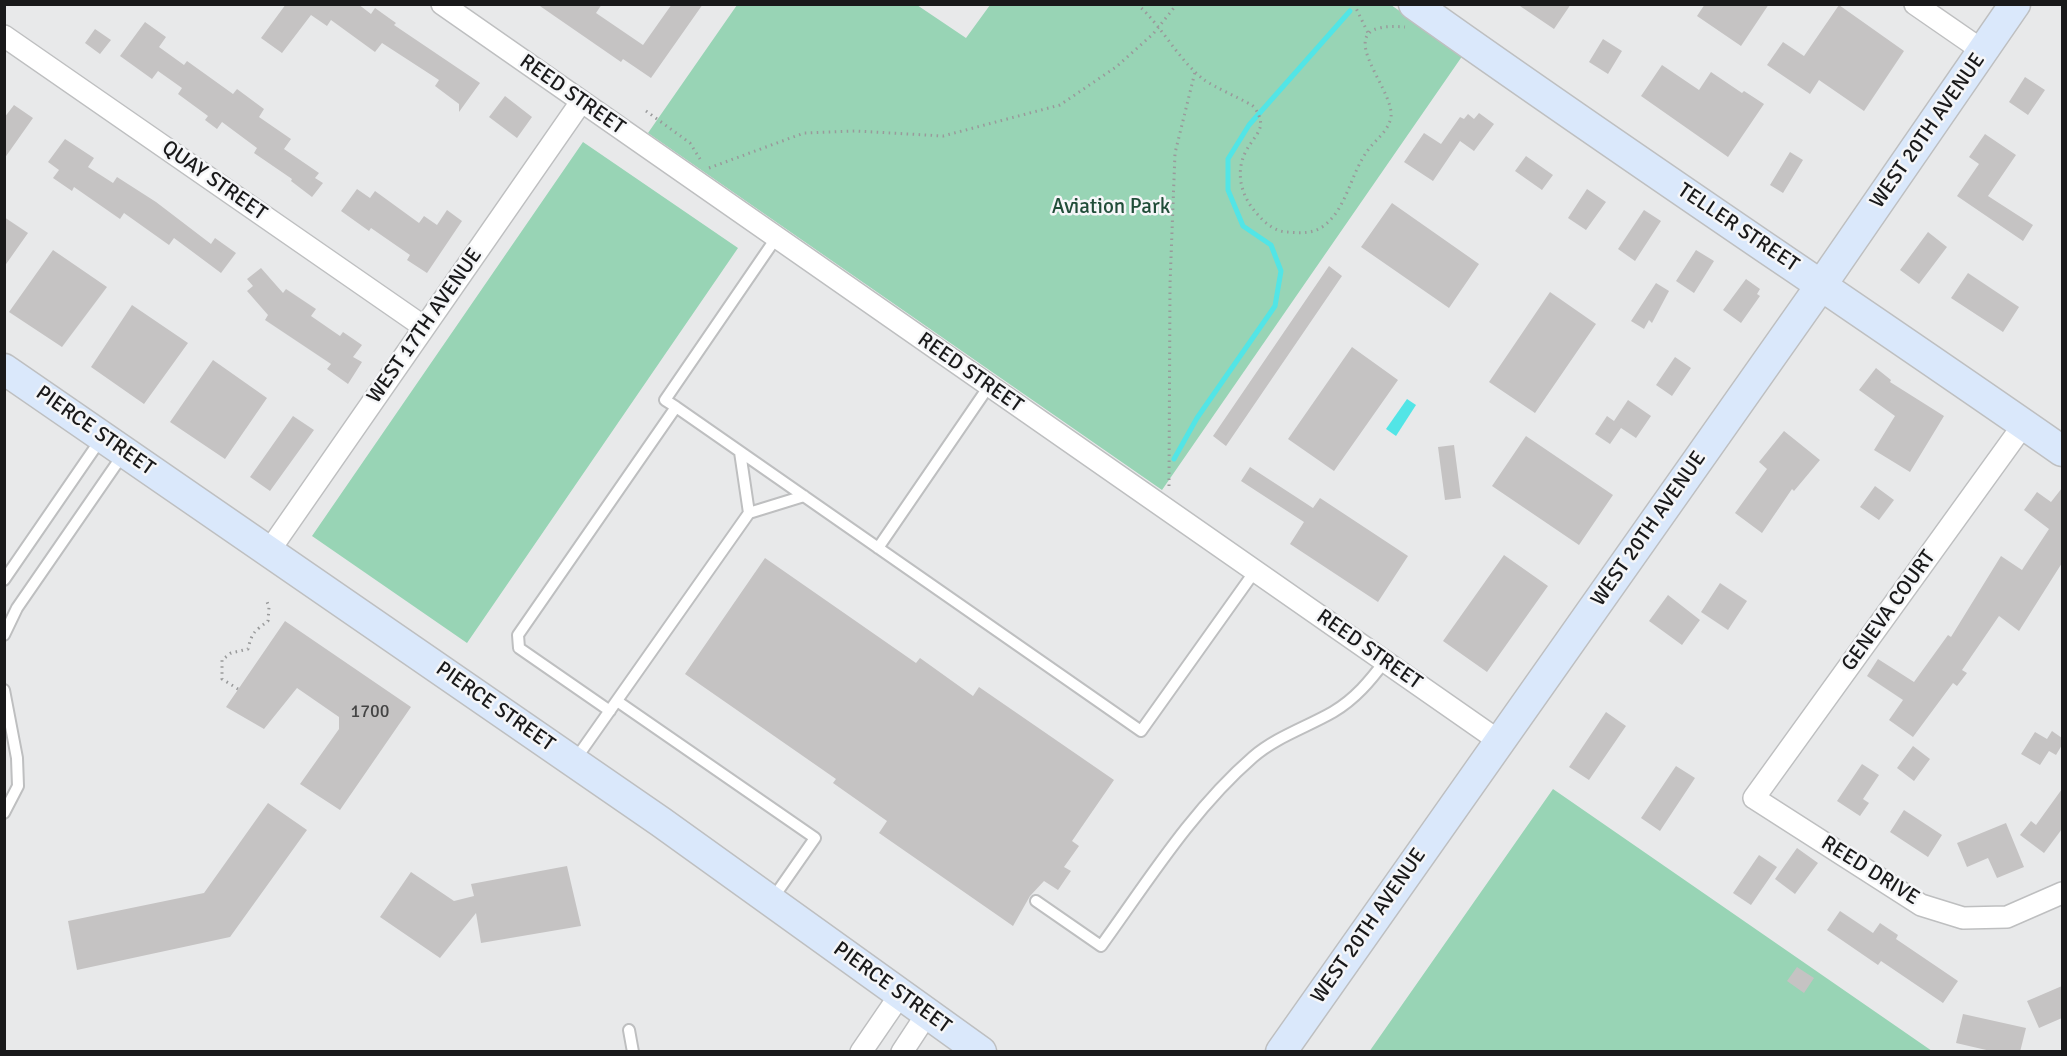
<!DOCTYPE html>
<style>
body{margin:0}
#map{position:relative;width:2067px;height:1056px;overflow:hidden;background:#e8e9ea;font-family:Signika,sans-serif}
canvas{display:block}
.frame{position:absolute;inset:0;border:6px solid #19191a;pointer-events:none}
</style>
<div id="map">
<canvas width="2067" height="1056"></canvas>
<div class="frame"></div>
</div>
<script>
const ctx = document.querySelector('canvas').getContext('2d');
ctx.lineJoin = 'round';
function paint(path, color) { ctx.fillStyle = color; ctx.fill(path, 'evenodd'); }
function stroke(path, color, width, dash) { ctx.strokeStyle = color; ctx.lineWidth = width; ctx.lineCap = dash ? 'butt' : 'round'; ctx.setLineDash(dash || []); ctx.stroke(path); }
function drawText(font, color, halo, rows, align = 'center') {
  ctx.font = font + ' Signika,sans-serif'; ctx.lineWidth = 5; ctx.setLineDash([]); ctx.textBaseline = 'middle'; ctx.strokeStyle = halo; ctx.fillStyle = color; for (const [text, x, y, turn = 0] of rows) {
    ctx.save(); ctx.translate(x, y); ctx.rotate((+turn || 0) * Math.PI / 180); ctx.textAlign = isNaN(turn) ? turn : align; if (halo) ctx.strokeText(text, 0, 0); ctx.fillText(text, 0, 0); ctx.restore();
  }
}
paint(new Path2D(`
 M737 5H917L966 38 990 5H1391L1463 55 1162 490 648 133Z
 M583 142 738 248 467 643 312 536Z
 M1553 789 1932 1051 1369 1052Z`), '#98d4b5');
paint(new Path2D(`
 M1407 399 1416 405 1396 436 1386 429Z`), '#52e5e6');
stroke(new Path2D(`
 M1174 459 1197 418 1275 306 1281 271 1271 245 1243 226 1228 190V159L1249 125 1350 11`), '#52e5e6', 5);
paint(new Path2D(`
 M286 4H358L371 14 375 8 396 23 394 25 480 83 459 112V104L435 86 439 80 382 43 375 52 331 20 327 26 311 15 282 53 261 38Z
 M537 4H602L596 13 643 45 672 4H703L651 78 623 59 621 62Z
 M1517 4H1571L1554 29Z
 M1705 4H1769L1741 46 1697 16Z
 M1839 5 1904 51 1864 111 1819 80 1810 94 1767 65 1783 42 1804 56Z
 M145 22 166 37 159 47 184 65 187 61 233 94 237 89 264 109 259 117 291 139 284 149 319 173 315 178 323 183 312 197 291 181 292 179 254 153 257 148 222 122 217 129 205 120 208 116 178 94 182 88 158 71 152 79 120 56Z
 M95 29 111 40 100 54 85 43Z
 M1603 39 1622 51 1608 74 1589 62Z
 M1662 65 1699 90 1711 72 1742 93 1744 91 1764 104 1728 157 1641 96Z
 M2025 77 2045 90 2028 115 2009 102Z
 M505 96 532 117 517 138 489 117Z
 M14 105 33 118 4 159V118Z
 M1479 113 1494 124 1474 151 1460 141 1433 181 1404 162 1424 133 1441 144 1460 117 1464 119 1468 114 1474 119Z
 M1985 134 2016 155 1988 196 2033 225 2023 241 1957 196 1979 164 1969 157Z
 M65 139 94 158 88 167 113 183 117 177 156 202 211 244 215 238 236 253 221 273 174 238 169 245 124 213 120 219 74 187 72 191 53 178 59 170 48 162Z
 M1790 152 1803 160 1783 193 1770 185Z
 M1526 156 1553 175 1542 190 1515 171Z
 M357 189 370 198 375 191 419 223 424 216 437 225 447 210 462 221 427 273 407 260 410 255 371 228 369 231 341 211Z
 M1587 189 1606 202 1586 230 1568 218Z
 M1392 203 1479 264 1449 308 1361 247Z
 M1644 210 1661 221 1635 261 1618 249Z
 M4 217 28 233 4 267Z
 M1928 232 1947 247 1919 284 1900 270Z
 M53 250 107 287 62 347 9 312Z
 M1696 250 1714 261 1694 293 1676 281Z
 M1329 266 1342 276 1226 446 1213 436Z
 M261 268 283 293 286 289 316 309 311 316 340 336 343 332 362 345 353 357 362 362 348 384 327 369 331 364 265 320 268 315 247 291 253 286 247 279Z
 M1968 273 2019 307 2003 332 1951 298Z
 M1746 279 1760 289 1757 294 1760 296 1741 323 1723 310Z
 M1656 283 1669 291 1652 323 1649 320 1644 329 1631 321Z
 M1550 292 1596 324 1535 413 1489 382Z
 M132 305 188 343 144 404 91 367Z
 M1352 347 1398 380 1334 471 1288 439Z
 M1675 357 1691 368 1672 396 1656 385Z
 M213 360 267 398 225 459 170 422Z
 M1876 368 1891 380 1890 382 1944 416 1910 472 1874 450 1895 416 1859 390Z
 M1628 400 1651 416 1636 438 1621 428 1610 444 1595 434 1607 416 1614 421Z
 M293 416 314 430 270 491 250 477Z
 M1784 431 1820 460 1794 491 1792 489 1762 533 1735 513 1767 469 1759 462Z
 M1526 436 1613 495 1579 545 1492 486Z
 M1454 445 1461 498 1445 500 1438 447Z
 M1250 467 1313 508 1320 498 1408 556 1378 602 1290 544 1304 522 1241 481Z
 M1875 486 1894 500 1879 520 1860 507Z
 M2062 488V563L2019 631 1999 616 1962 670 1967 673 1957 686 1953 683 1913 737 1889 720 1903 700 1867 676 1878 659 1914 682 1948 635 1951 637 2001 556 2022 570 2049 529 2024 510 2037 492 2051 502Z
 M1504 555 1548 586 1487 672 1443 641Z
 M765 558 916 663 920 658 973 696 979 687 1114 780 1072 841 1079 846 1064 867 1071 871 1058 890 1044 881 1030 896 1013 926 879 833 887 821 833 783 836 779 685 674Z
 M1720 583 1747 601 1728 630 1701 612Z
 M1668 595 1700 620 1682 645 1649 621Z
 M285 621 411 707 340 810 300 784 339 729V717L297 688 264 729 226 707Z
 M1606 712 1626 726 1589 780 1569 767Z
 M2052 731 2062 738V745L2056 755 2049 751 2040 765 2021 754 2035 732 2047 739Z
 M1913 746 1930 759 1914 781 1897 768Z
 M1862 764 1879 775 1863 799 1869 803 1860 816 1837 801Z
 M1676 766 1695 778 1660 831 1641 818Z
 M2062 789V829L2044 853 2020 835 2031 821 2036 825Z
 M268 803 307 830 230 937 77 970 68 921 204 893Z
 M1904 810 1942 835 1928 857 1890 832Z
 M2006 823 2024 867 1997 878 1988 858 1967 867 1957 843Z
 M1797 848 1818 863 1795 894 1775 879Z
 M1759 855 1777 867 1751 905 1733 893Z
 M567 866 581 926 481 943 476 913 440 958 380 917 411 872 454 901 474 896 471 884Z
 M1840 911 1873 933 1880 923 1898 935 1896 939 1958 981 1943 1003 1881 961 1878 965 1827 930Z
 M1797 967 1814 978 1804 993 1787 981Z
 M2062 986V1018L2039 1028 2027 1001Z
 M1963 1014 2026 1028 2020 1052H1995L1956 1043Z`), '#c5c3c3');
const lane = new Path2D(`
 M776 238 665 400 676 407 1141 731 1255 571
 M740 452 749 513
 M878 548 989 386
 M4 580 101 439
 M4 635 17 608 124 453
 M4 690 17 758 18 786 4 813
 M617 701 815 838 771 901
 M610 711 519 648 518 635 676 407
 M575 760 749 513 804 496
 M1036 901 1101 946C1148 881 1192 810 1253 757 1276 737 1307 727 1333 712 1355 699 1370 681 1385 661
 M629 1030 633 1052`);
const street = new Path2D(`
 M442 4 1499 741
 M1915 4 1983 51
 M4 36 424 327
 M2024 424 1754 798 1921 905 1963 918 2007 917 2062 893
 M269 551 581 102
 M861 1052 900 995
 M902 1052 927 1014`);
const secondary = new Path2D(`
 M1414 4C1628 157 1847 301 2062 451
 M4 369 661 822 981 1052
 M1281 1052 1822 284 2015 4`);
stroke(lane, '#bebfc0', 14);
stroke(street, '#bebfc0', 24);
stroke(secondary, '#bebfc0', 33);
stroke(new Path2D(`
 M1137 4C1162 26 1176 57 1203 79 1213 87 1251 103 1254 107 1269 128 1255 134 1246 151 1234 174 1242 199 1260 217 1266 224 1277 232 1287 232 1299 233 1312 234 1322 227 1347 210 1350 174 1368 150 1376 139 1388 132 1391 117 1395 87 1322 20 1405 27
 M1354 4 1369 35
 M646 111 690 143 700 159
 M709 168 804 133 856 131 943 136 1060 105 1116 67 1153 34 1177 4
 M1169 486 1170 284 1175 153 1195 72
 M238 689 222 679V660L231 653 248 649C252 632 254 632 268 621L269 607 266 599`), '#999a9b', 3, [1.5, 4.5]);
stroke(lane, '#fff', 10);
stroke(street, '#fff', 21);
stroke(secondary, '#dae8fb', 30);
drawText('18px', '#444', null, [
 ["1700",370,712]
]);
drawText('21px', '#19191a', '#f5f6f8', [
 ["REED STREET",572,95,35],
 ["WEST 20TH AVENUE",1928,131,-55],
 ["QUAY STREET",214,181,35],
 ["TELLER STREET",1738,228,34],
 ["WEST 17TH AVENUE",425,326,-55],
 ["REED STREET",970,373,35],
 ["PIERCE STREET",95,431,35],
 ["WEST 20TH AVENUE",1649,529,-55],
 ["GENEVA COURT",1889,611,-54],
 ["REED STREET",1369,650,35],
 ["PIERCE STREET",495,707,35],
 ["REED DRIVE",1870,871,32],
 ["WEST 20TH AVENUE",1369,926,-55],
 ["PIERCE STREET",892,988,36]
]);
drawText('21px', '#204d38', '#f5f6f8', [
 ["Aviation Park",1111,207]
]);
</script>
